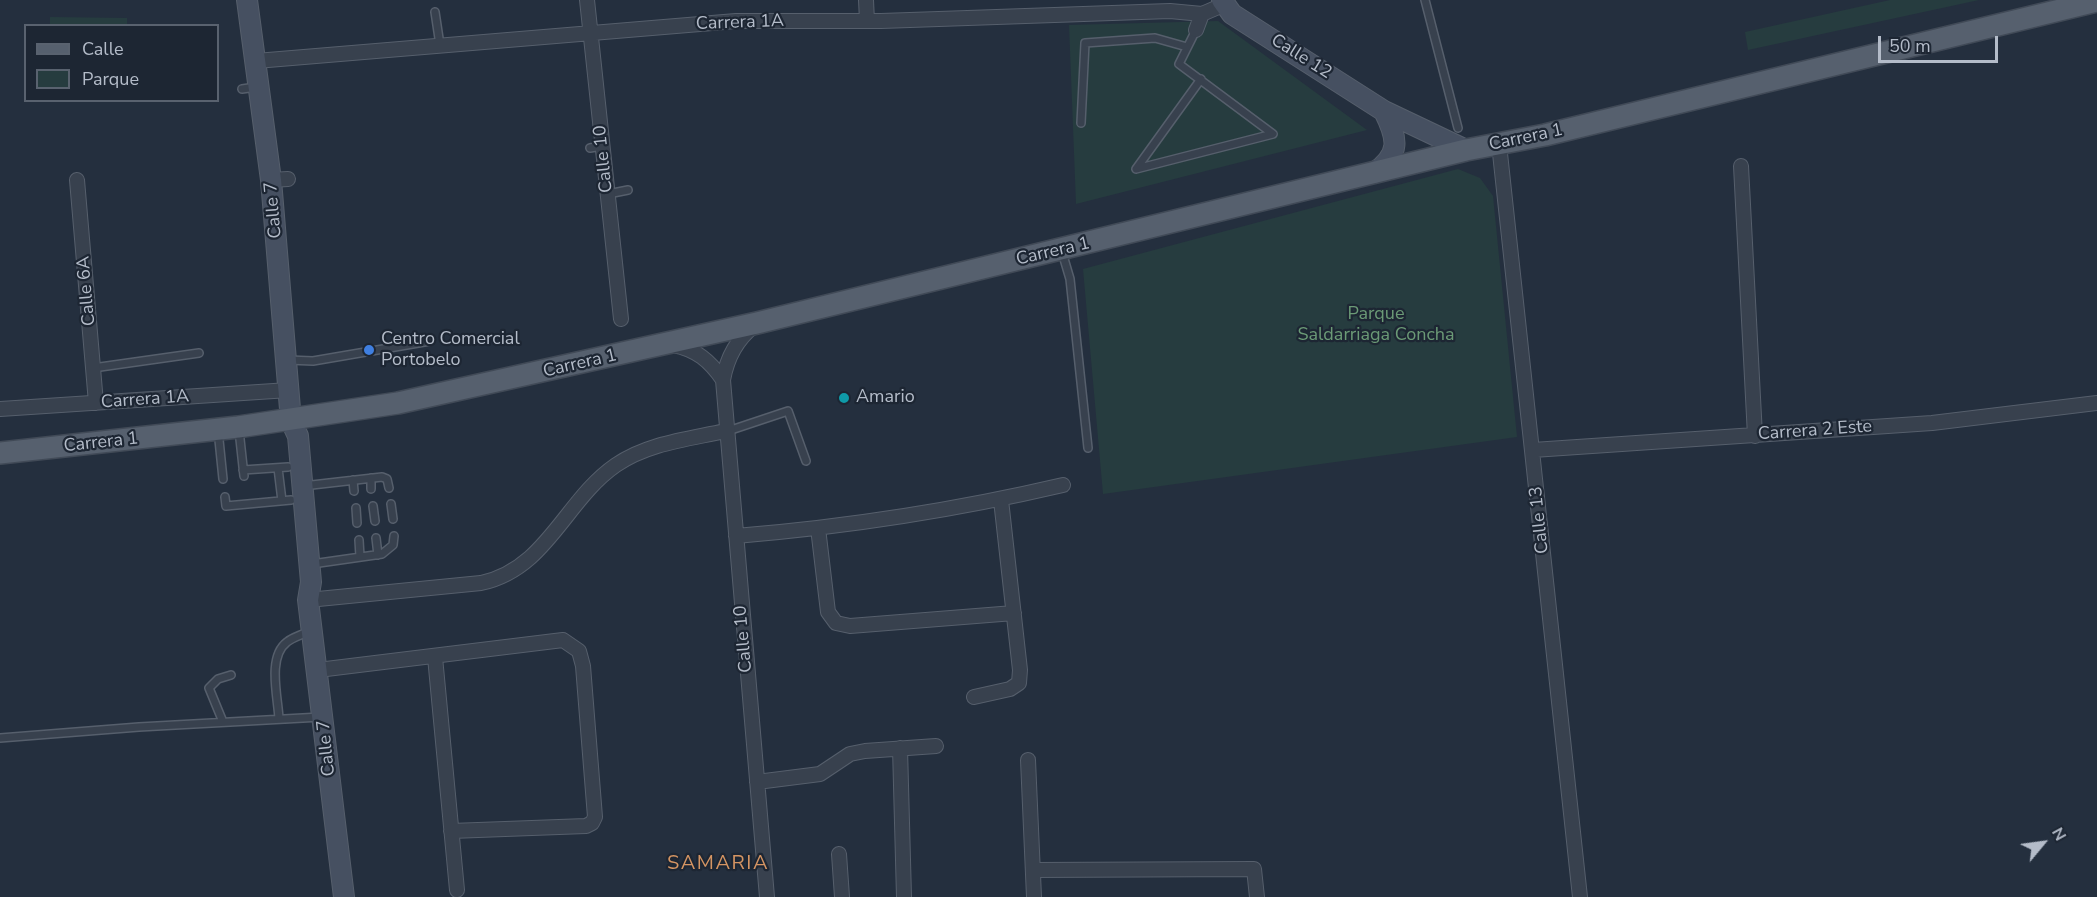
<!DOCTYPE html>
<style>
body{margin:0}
#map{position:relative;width:2097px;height:897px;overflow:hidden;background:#242f3e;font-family:"Nunito Sans",sans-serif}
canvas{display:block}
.legend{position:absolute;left:24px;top:24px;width:195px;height:78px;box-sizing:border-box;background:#1d2633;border:2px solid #59626f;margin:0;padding:8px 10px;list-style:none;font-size:18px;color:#b4bcc9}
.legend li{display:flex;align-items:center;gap:12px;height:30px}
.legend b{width:30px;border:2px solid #59626f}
.north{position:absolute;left:2013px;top:813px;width:60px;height:60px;-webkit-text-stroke:4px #1d2633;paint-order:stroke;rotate:61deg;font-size:16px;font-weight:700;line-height:24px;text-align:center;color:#b4bcc9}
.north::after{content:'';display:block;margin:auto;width:21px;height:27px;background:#b4bcc9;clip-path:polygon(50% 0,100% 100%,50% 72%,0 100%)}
.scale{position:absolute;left:1878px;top:36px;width:120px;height:27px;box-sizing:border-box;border:3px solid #b4bcc9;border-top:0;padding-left:8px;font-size:18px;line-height:21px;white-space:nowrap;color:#b4bcc9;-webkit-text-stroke:4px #1d2633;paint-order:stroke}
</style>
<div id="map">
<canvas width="2097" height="897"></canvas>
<ul class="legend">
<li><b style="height:8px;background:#56606e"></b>Calle</li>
<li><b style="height:16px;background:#263c3f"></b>Parque</li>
</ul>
<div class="north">N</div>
<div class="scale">50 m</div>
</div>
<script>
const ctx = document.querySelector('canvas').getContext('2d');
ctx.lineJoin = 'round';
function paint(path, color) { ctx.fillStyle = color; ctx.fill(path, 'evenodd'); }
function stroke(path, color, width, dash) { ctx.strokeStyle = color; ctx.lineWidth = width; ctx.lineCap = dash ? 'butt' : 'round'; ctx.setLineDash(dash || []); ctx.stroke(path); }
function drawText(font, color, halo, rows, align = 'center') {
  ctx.font = font + ' "Nunito Sans",sans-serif'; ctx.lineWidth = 4.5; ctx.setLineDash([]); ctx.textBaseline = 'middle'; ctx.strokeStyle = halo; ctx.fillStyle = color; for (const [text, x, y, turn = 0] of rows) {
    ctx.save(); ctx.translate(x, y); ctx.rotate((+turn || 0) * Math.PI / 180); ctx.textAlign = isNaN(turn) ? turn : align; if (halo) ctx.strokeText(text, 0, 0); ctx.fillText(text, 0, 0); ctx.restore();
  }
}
paint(new Path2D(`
 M1890 0H1979L1748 50 1745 32Z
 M50 17 127 18V25H50Z
 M1218 21 1367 130 1076 204 1069 25Z
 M1458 169 1480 178 1493 196 1517 437 1103 494 1083 269Z`), '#263c3f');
const lane = new Path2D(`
 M1425 0 1458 128
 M435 12 440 45
 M1196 30 1179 64 1273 134 1136 169 1201 79
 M242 89 256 87
 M1081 123 1085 43 1155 38 1187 47
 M590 148 602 146
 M608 194 628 190
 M1062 252 1070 279 1088 448
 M288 360 313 361 430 341
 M93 368 199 353
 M218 430 223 479
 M239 430 244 476
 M728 431 788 411 806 461
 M278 468 282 501
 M243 470 288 467
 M371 478V489
 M353 480 354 491
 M303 486 382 477 387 479 389 488
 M225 497 226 506 291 500
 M391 504 393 519
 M373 506 375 521
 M356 508 357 523
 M376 538 378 555
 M359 540 360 557
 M312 564 382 554 393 545 394 536
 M279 719C278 697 267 657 287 642 293 637 302 635 309 631
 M223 722 209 688 218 679 231 675
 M0 738 139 727 321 717`);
const street = new Path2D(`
 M587 0 621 319
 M866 0 867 21
 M1196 30 1202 14
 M256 61 736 21H881L1170 11 1202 14 1223 5
 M1499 144 1580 897
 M1741 166 1755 436
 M77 180 96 403
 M271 180 288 179
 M754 326C736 340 727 358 723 380L767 897
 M673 345C696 349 710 361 723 380
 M0 409 289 390
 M1533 450 1932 423 2097 403
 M818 528 828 612 836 623 850 626 1014 613
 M736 536C845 527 956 510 1063 485
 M308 600 481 583C547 569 565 500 616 465 648 443 689 439 725 431
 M435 657 457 890
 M318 670 563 640 579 651 583 666 595 817 592 823 586 826 451 831
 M974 697 1010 689 1019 683 1020 670 1001 500
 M900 748 904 897
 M1028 760 1034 897
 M757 782 820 774 850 754 865 751 936 746
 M839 854 842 897
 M1033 870 1254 869 1257 897`);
const secondary = new Path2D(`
 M247 0 271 180 291 421 298 436 311 582 308 600 344 897
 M1222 0 1232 14 1384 111 1466 150
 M1374 173C1401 154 1398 139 1384 111`);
const primary = new Path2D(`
 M0 453 238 427 398 403 757 323 1466 150 1545 135 2097 1`);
stroke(lane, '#565f6c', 10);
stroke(street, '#565f6c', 16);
stroke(secondary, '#565f6c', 22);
stroke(primary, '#414a57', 24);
stroke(lane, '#38414e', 7);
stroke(street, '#38414e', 14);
stroke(secondary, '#465061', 20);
stroke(primary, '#56606e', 21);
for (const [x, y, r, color] of [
 [369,350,6,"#3f7fe0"],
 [844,398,6,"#0f9aa8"]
]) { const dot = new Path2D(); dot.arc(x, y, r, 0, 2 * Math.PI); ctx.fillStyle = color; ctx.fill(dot); stroke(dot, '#1d2633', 2); }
drawText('18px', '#b4bcc9', '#1d2633', [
 ["Carrera 1A",740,23,-2],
 ["Calle 12",1301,57,32],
 ["Carrera 1",1526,138,-12],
 ["Calle 10",604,159,-96],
 ["Calle 7",274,210,-95],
 ["Carrera 1",1053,252,-13],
 ["Calle 6A",87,291,-95],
 ["Carrera 1",580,364,-13],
 ["Carrera 1A",145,400,-4],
 ["Carrera 2 Este",1815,431,-4],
 ["Carrera 1",101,443,-6],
 ["Calle 13",1540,520,-96],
 ["Calle 10",744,639,-95],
 ["Calle 7",327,748,-96]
]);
drawText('18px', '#6b9a76', '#1d2633', [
 ["Parque",1376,315],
 ["Saldarriaga Concha",1376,336]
]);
drawText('18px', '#b4bcc9', '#1d2633', [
 ["Centro Comercial",381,340],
 ["Portobelo",381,361],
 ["Amario",856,398]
], 'left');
ctx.letterSpacing = '1.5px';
drawText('20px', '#d59563', '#1d2633', [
 ["SAMARIA",718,864]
]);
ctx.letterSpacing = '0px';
</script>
